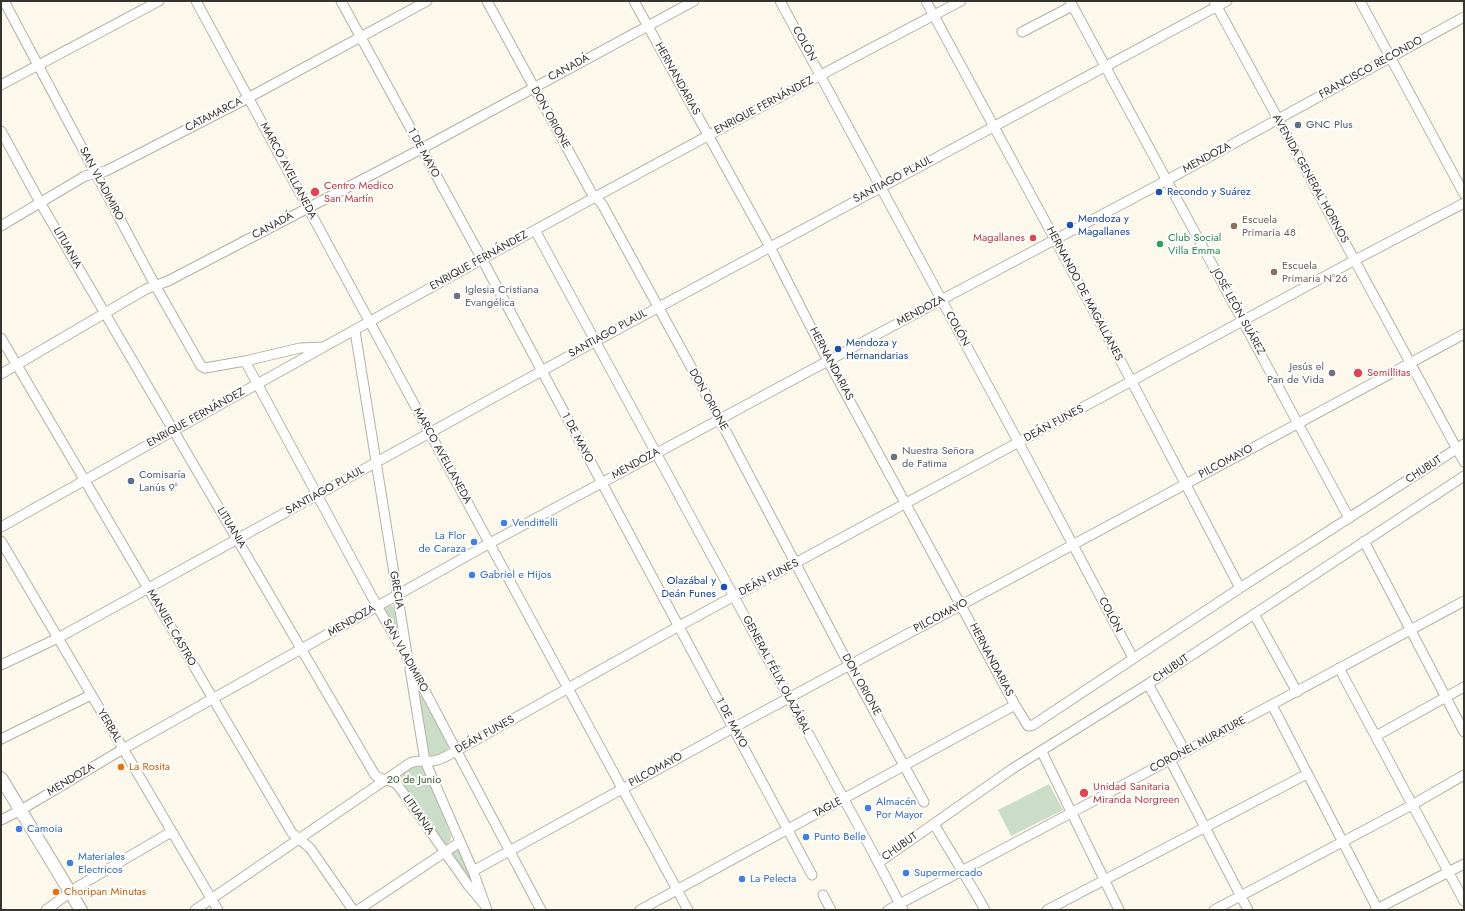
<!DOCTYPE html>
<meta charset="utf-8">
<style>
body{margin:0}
#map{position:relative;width:1465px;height:911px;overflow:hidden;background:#fcf8eb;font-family:Jost,sans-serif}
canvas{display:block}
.frame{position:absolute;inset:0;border:2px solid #35342f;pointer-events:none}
</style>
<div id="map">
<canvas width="1465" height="911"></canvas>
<div class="frame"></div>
</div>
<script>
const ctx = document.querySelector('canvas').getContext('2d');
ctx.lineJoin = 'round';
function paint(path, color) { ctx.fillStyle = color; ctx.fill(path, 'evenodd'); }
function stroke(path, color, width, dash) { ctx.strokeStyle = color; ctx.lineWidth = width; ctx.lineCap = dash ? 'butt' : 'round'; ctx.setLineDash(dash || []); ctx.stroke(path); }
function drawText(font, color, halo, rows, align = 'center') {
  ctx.font = font + ' Jost,sans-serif'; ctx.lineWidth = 4; ctx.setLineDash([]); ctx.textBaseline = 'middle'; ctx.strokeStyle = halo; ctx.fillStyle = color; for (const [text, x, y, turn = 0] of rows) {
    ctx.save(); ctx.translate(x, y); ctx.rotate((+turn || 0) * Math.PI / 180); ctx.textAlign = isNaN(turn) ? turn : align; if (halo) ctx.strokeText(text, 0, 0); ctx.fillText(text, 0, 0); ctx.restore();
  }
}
paint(new Path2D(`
 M391 605 395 608 399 634H398L384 610 386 607Z
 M421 695 449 745 447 751 431 758 428 756 419 696Z
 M415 764 423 765 451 836V840L447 844H445L396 779V777Z
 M1049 784 1063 810 1011 836 998 810Z
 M456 849H459L473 881 471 883 451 853Z`), '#caddc6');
const minor = new Path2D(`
 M4 1 155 285 201 366 205 368 245 361 300 348 323 347
 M196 1 688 910
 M341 1 482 259 812 875
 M487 1 591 192 602 204 720 420 849 665 924 802
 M634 1 770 247 828 361 1015 705 1028 726 1033 725 1240 588 1464 444
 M780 1 1019 443 1133 658
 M926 1 1132 382 1240 588
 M1070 1 1349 518
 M1214 1 1464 462
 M1360 1 1464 194
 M1022 32 1072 6
 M1 85 159 1
 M1 131 41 204 375 775C381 781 390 779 397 784L468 885 484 904
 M1 226 85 176 106 171 248 98 427 1
 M535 230 871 849 903 910
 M355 331 407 654
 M1 338 292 833 310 848 353 910
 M245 361 377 606 409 661 541 910
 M1 374 146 289 168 281 421 149 694 1
 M1 527C320 349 638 170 961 1
 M1 541 218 910
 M1364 541 1464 732
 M1254 614 1297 692
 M1 665 58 638 596 341 1227 1
 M1339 668 1464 901
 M410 669 425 761 473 871 487 910
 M1148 684 1185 751
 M1272 705 1378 910
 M1376 736 1464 687
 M1 739 91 695
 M1042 752 1119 910
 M1170 760 1248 910
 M1 820 21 810 123 749 490 543 941 300 1158 185 1464 17
 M934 824C951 853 969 881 985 910
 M878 863 1012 769 1148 684 1464 476
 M473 871 733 728 1464 334
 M823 895 831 910
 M46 910 79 886 171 832
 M195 910 410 763C418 759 424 762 432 761 440 761 448 755 456 751L679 626 1355 260 1464 203
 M358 910 460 842
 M640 910 1015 705
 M888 910 1071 813 1464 601
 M1047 910 1307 774
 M1214 910 1412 805 1464 775
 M1375 910 1464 864`);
const major = new Path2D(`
 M1 778 81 910`);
stroke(minor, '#b4b0a3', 11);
stroke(major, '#b4b0a3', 14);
stroke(minor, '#fff', 9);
stroke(major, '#fff', 12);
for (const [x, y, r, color] of [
 [1298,125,4,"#5c6f8a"],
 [315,192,5,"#e0444e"],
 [1159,192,4,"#1a4fb4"],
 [1070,225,4,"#1a4fb4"],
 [1234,226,4,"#8d6e63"],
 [1033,238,4,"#e0444e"],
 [1160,244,4,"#2e9e5b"],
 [1274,272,4,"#8d6e63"],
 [457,296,4,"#6b7280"],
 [838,349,4,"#1a4fb4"],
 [1332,373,4,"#6b7280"],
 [1358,373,5,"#e0444e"],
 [894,457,4,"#6b7280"],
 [131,481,4,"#5c6f8a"],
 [504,523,4,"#3f7fe0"],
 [474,542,4,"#3f7fe0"],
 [472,575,4,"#3f7fe0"],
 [724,587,4,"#1a4fb4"],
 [121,767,4,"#e8710a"],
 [1084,793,5,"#e0444e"],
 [868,808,4,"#3f7fe0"],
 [19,829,4,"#3f7fe0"],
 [806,837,4,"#3f7fe0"],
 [70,863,4,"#3f7fe0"],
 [906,873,4,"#3f7fe0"],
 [742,879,4,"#3f7fe0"],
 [56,892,4,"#e8710a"]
]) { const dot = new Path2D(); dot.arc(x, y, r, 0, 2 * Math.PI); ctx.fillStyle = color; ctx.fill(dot); stroke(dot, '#fff', 1.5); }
drawText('11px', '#35342f', '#fff', [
 ["COLÓN",804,44,61],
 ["CANADÁ",569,68,-28],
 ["FRANCISCO RECONDO",1371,68,-29],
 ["HERNANDARIAS",677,79,61],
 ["ENRIQUE FERNÁNDEZ",764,106,-28],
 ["CATAMARCA",214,115,-27],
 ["DON ORIONE",550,118,61],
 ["1 DE MAYO",423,153,61],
 ["MENDOZA",1207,158,-28],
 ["MARCO AVELLANEDA",288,171,62],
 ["AVENIDA GENERAL HORNOS",1310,179,61],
 ["SANTIAGO PLAUL",893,180,-28],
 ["SAN VLADIMIRO",101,184,62],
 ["CANADÁ",273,226,-28],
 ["LITUANIA",67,248,60],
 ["ENRIQUE FERNÁNDEZ",479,261,-29],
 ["HERNANDO DE MAGALLANES",1084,294,62],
 ["MENDOZA",921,311,-28],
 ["JOSÉ LEÓN SUÁREZ",1238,312,61],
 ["COLÓN",957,329,61],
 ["SANTIAGO PLAUL",608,334,-29],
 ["HERNANDARIAS",831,364,62],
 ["DON ORIONE",708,400,61],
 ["ENRIQUE FERNÁNDEZ",196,418,-29],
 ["DEÁN FUNES",1054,424,-28],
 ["1 DE MAYO",577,438,62],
 ["MARCO AVELLANEDA",442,456,61],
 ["PILCOMAYO",1226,462,-28],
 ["MENDOZA",636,464,-29],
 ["CHUBUT",1424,470,-33],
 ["SANTIAGO PLAUL",325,491,-29],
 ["LITUANIA",231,528,59],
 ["DEÁN FUNES",769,578,-28],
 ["GRECIA",396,590,80],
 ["COLÓN",1110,615,62],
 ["PILCOMAYO",941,616,-28],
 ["MENDOZA",352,621,-30],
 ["MANUEL CASTRO",171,628,60],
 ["SAN VLADIMIRO",405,656,61],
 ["HERNANDARIAS",991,660,62],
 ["CHUBUT",1171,669,-34],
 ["GENERAL FÉLIX OLAZÁBAL",776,675,62],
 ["DON ORIONE",861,685,61],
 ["1 DE MAYO",731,723,62],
 ["YERBAL",109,726,59],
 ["DEÁN FUNES",485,735,-29],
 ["CORONEL MURATURE",1198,745,-28],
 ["PILCOMAYO",656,770,-29],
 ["MENDOZA",71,780,-31],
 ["TAGLE",828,808,-28],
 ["LITUANIA",418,815,55],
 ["CHUBUT",900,847,-35]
]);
drawText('11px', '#4e5e75', '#fff', [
 ["GNC Plus",1306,125],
 ["Comisaría",139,475],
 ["Lanús 9°",139,488]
], 'left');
drawText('11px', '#be3a42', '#fff', [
 ["Centro Medico",324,186],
 ["San Martín",324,199],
 ["Magallanes",1025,238,"right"],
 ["Semillitas",1367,373],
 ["Unidad Sanitaria",1093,787],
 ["Miranda Norgreen",1093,800]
], 'left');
drawText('11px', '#164399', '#fff', [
 ["Recondo y Suárez",1167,192],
 ["Mendoza y",1078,219],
 ["Magallanes",1078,232],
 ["Mendoza y",846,343],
 ["Hernandarias",846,356],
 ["Olazábal y",716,581,"right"],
 ["Deán Funes",716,594,"right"]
], 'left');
drawText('11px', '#785e54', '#fff', [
 ["Escuela",1242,220],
 ["Primaria 48",1242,233],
 ["Escuela",1282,266],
 ["Primaria Nº26",1282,279]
], 'left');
drawText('11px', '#27864d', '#fff', [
 ["Club Social",1168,238],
 ["Villa Emma",1168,251]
], 'left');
drawText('11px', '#5b616d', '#fff', [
 ["Iglesia Cristiana",465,290],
 ["Evangélica",465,303],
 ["Jesús el",1324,367,"right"],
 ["Pan de Vida",1324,380,"right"],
 ["Nuestra Señora",902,451],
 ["de Fatima",902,464]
], 'left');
drawText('11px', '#366cbe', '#fff', [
 ["Vendittelli",512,523],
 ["La Flor",466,536,"right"],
 ["de Caraza",466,549,"right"],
 ["Gabriel e Hijos",480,575],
 ["Almacén",876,802],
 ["Por Mayor",876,815],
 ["Camoia",27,829],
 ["Punto Belle",814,837],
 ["Materiales",78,857],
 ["Electricos",78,870],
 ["Supermercado",914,873],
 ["La Pelecta",750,879]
], 'left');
drawText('11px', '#c56008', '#fff', [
 ["La Rosita",129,767],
 ["Choripan Minutas",64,892]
], 'left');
drawText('11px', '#345b2b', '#fff', [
 ["20 de Junio",414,780]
]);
</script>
